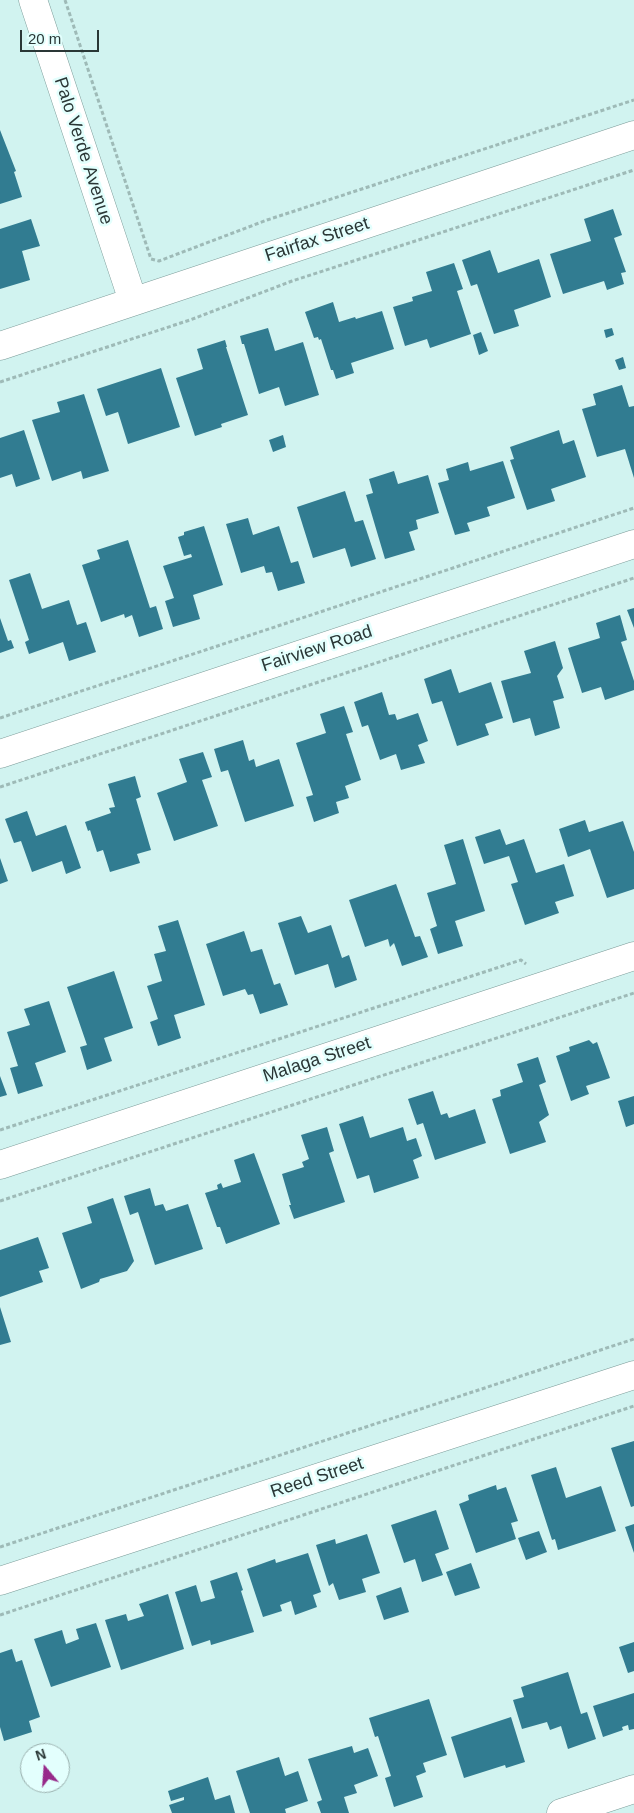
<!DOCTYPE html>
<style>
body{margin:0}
#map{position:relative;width:634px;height:1813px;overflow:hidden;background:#d1f3f0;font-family:Arial,sans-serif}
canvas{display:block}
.north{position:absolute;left:20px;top:1743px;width:50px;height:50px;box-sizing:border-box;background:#e3fffd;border:1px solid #99afad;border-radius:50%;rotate:342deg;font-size:14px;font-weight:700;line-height:20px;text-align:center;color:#2a3736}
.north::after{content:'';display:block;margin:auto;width:18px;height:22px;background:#972a8a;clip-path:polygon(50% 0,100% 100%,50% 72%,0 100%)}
.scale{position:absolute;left:20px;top:30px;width:79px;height:22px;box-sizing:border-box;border:2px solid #2a3736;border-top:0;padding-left:6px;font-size:15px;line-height:18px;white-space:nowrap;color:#2a3736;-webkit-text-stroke:4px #e3fffd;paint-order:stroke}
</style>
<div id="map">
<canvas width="634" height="1813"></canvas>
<div class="north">N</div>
<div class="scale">20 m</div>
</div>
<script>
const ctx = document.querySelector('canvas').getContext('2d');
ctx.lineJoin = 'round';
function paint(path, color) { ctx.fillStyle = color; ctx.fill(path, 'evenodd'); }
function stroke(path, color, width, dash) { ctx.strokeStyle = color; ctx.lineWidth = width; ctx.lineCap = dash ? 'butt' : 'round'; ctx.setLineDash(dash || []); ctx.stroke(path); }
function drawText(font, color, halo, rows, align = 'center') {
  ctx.font = font + ' Arial,sans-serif'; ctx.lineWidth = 5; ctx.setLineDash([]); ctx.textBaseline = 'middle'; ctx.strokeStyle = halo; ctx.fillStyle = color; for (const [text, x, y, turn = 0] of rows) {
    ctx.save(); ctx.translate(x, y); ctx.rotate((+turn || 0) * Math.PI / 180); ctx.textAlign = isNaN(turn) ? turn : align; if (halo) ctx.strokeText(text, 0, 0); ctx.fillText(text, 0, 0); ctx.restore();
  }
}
paint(new Path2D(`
 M0 130 16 171 14 172 22 197 0 204Z
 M613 209 622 235 614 238 626 272 621 273 624 284 607 290 604 281 563 294 550 254 591 241 584 219Z
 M31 219 40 246 22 251 30 280 0 289V229Z
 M490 250 498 273 539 259 551 297 514 310 519 326 494 334 477 284 471 286 462 260Z
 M454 263 463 289 457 291 471 334 430 348 427 339 405 346 393 307 413 301 412 297 432 291 426 272Z
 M333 302 339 322 355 317 356 319 382 311 394 349 351 363 354 373 336 379 333 370H331L321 339 319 340 318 337 314 338 305 312Z
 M268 328 275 351 303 342 319 395 285 406 279 387 259 394 244 344H242L240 336Z
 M612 328 614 335 606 338 604 330Z
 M481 332 488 351 479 355 473 335Z
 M225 340 227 347H226L248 415 221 424 222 427 195 436 176 378 203 369 197 349Z
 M623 357 626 368 619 370 615 360Z
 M161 368 180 427 128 444 118 412 106 416 97 389Z
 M622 385 629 407 634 406V478L625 449 597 457 582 409 596 405 593 394Z
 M84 394 109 471 83 479 81 471 52 481 32 420 60 412 57 402Z
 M24 430 40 479 16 487 12 474 0 478V438Z
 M559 430 563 444 574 440 586 477 551 489 555 501 527 510 510 460 514 459 510 447Z
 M283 435 286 447 273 452 269 440Z
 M503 461 515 498 487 507 490 516 467 523 470 531 455 535 438 483 449 480 446 469 468 462 470 471Z
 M394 471 398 484 428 475 439 513 416 520 418 529 409 532 415 550 385 559 366 495 373 493 369 479Z
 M345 491 355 522 363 520 376 559 351 567 345 548 313 558 297 507Z
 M248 518 253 535 279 526 291 563 298 561 305 583 278 591 272 572 266 573 264 566 241 573 226 524Z
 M204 526 223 585 193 595 200 619 173 627 165 601 174 598 163 566 192 557 191 554 184 556 178 537 184 535V532Z
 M128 540 150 608 156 606 163 629 139 637 132 615 125 618 124 614 101 622 82 565 100 559 97 550Z
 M30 573 42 609 69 600 77 625 86 622 96 652 69 661 63 642 29 654 25 642 29 640 9 580Z
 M634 608V628L627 610Z
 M620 615 627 640 621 642 634 681V690L605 700 601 687 582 693 568 648 600 638 596 623Z
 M0 618 8 641 11 640 14 648 0 653Z
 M555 641 563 668 557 676 564 698 553 701 560 728 535 736 530 718 513 723 501 681 531 673 524 651Z
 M451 669 459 693 491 682 503 718 485 724 489 735 457 746 442 701 432 704 424 679Z
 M382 692 389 715 395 714 397 720 418 713 428 741 418 745 425 763 401 770 396 754 380 760 368 725 362 727 354 702Z
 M344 706 353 732 346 734 361 780 345 786 349 798 336 802 339 813 314 822 306 797 313 795 296 743 326 733 320 714Z
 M243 740 249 761 254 759 256 767 279 759 294 806 245 822 228 770 221 772 214 749Z
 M203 752 212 777 202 780 218 826 174 841 157 793 187 782 179 759Z
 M135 776 141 797 136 799 151 850 137 854 140 863 110 872 103 850 97 852 90 830 88 831 85 822 111 813 109 808 115 807 108 784Z
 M27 811 36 836 66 825 81 868 66 874 62 861 32 872 21 841 14 843 5 819Z
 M585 820 589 832 623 821 634 852V889L607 898 590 849 568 857 559 829Z
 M500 829 506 845 524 839 536 873 564 864 574 896 555 902 559 913 525 925 511 884 518 882 509 856 484 864 475 837Z
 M463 839 485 911 455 921 463 946 438 954 430 929 437 926 427 893 456 884 444 845Z
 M0 858 8 881 0 884Z
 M396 884 415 937 420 936 428 957 402 966 394 943 390 947 388 939 365 947 349 900Z
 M301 916 308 933 331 925 342 958 349 955 357 980 335 988 328 964 295 975 278 923Z
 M178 920 205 1005 174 1015 181 1038 158 1046 150 1022 158 1019 147 986 162 981 154 954 166 951 158 926Z
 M244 931 251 952 262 949 274 985 280 983 288 1005 260 1014 253 994 248 995 245 989 223 996 206 944Z
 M114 971 133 1028 104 1038 112 1061 87 1070 80 1047 87 1045 67 987Z
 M49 1001 66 1052 35 1063 43 1086 18 1094 10 1068 18 1066 7 1032 30 1025 24 1009Z
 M589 1040 593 1044 597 1042 610 1078 586 1086 589 1094 571 1101 556 1056 570 1051 569 1047Z
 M538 1057 546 1082 539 1085 549 1115 539 1122 546 1142 510 1154 492 1099 501 1096 500 1090 523 1082 517 1064Z
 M0 1076 7 1095 0 1097Z
 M433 1091 441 1115 447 1113 449 1118 475 1109 486 1143 435 1160 423 1123 417 1125 408 1099Z
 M634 1096V1124L626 1127 618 1101Z
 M363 1116 370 1138 403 1127 407 1141 416 1138 422 1156 413 1160 419 1178 374 1193 369 1175 357 1179 339 1124Z
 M327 1127 334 1151 329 1153 345 1202 294 1219 289 1205H291L282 1174 304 1167 302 1162 309 1159 301 1135Z
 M254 1153 280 1224 226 1244 220 1227H217L205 1193 218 1189 217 1185 221 1183 223 1188 241 1182 234 1160Z
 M150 1188 155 1206 163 1204 166 1211 188 1204 203 1249 155 1265 138 1212 130 1215 124 1196Z
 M113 1198 134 1261 127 1271 100 1279 99 1282 81 1289 62 1233 92 1223 87 1207Z
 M38 1237 49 1268 39 1271 43 1282 0 1297V1250Z
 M0 1307 11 1342 0 1345Z
 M634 1441V1506L631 1507 611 1448Z
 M556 1467 566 1498 601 1486 616 1531 558 1550 555 1539 552 1540 531 1475Z
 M496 1485 497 1490 506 1487 518 1521 511 1523 516 1539 476 1553 459 1504 469 1500 468 1495Z
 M436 1510 449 1549 435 1554 443 1575 422 1582 415 1559 404 1563 391 1525Z
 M634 1524V1553L625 1527Z
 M539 1531 547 1552 526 1560 518 1538Z
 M367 1534 380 1573 362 1579 366 1592 339 1600 333 1583 329 1586 316 1545 335 1539 336 1544Z
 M308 1553 321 1592 313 1595 317 1607 295 1615 291 1601 280 1605 282 1611 263 1617 247 1569 275 1559 276 1563Z
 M471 1563 480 1588 455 1596 446 1572Z
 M237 1572 243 1590 241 1591 254 1632 211 1645 210 1640 192 1646 175 1592 196 1585 201 1602 215 1598 210 1581Z
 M401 1587 409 1612 384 1620 376 1596Z
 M168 1594 184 1649 121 1670 105 1620 126 1614 128 1621 144 1616 139 1604Z
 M96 1623 111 1667 51 1687 34 1639 62 1630 66 1644 79 1639 76 1629Z
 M634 1642V1671L628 1673 619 1647Z
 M12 1649 16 1662 22 1660 40 1717 29 1721 32 1732 4 1741 0 1727V1653Z
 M568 1672 581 1714 587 1712 596 1739 568 1749 561 1726 550 1730 547 1722 522 1729 513 1700 524 1697 521 1687Z
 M634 1693V1729L629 1730 628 1725 622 1727 623 1730 603 1737 593 1706Z
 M429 1699 447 1755 423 1763 426 1772 416 1776 423 1797 394 1807 385 1778 391 1776 378 1736 375 1737 369 1718Z
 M511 1717 525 1762 506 1768 505 1765 464 1778 451 1737Z
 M352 1746 354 1753 368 1748 378 1776 354 1785 357 1793 344 1797 349 1813H321L317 1802 322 1800 308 1759Z
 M279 1757 285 1776 298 1771 308 1801 285 1809 286 1813H250L236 1771Z
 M208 1777 215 1800 230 1795 235 1813H172L169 1805 184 1800V1797L171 1801 168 1791Z`), '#317c91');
const minor = new Path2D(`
 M33 0 133 301
 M0 346 634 135
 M0 754 634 544
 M0 1165 634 956
 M0 1581 634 1375
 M561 1813 634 1789`);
stroke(minor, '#7a9a97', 29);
stroke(new Path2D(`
 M65 0 151 259 159 261 267 220 634 100
 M0 382 190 320 292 281 634 170
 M0 718 634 508
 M0 787 634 578
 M0 1130 521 960 526 964
 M0 1201 634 993
 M0 1547 634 1339
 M0 1615 634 1406`), '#9ebab7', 3, [4, 2.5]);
stroke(minor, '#fff', 28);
drawText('18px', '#2a3736', '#e3fffd', [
 ["Palo Verde Avenue",83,151,72],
 ["Fairfax Street",317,240,-18],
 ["Fairview Road",317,649,-18],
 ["Malaga Street",317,1060,-18],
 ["Reed Street",317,1478,-18]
]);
</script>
